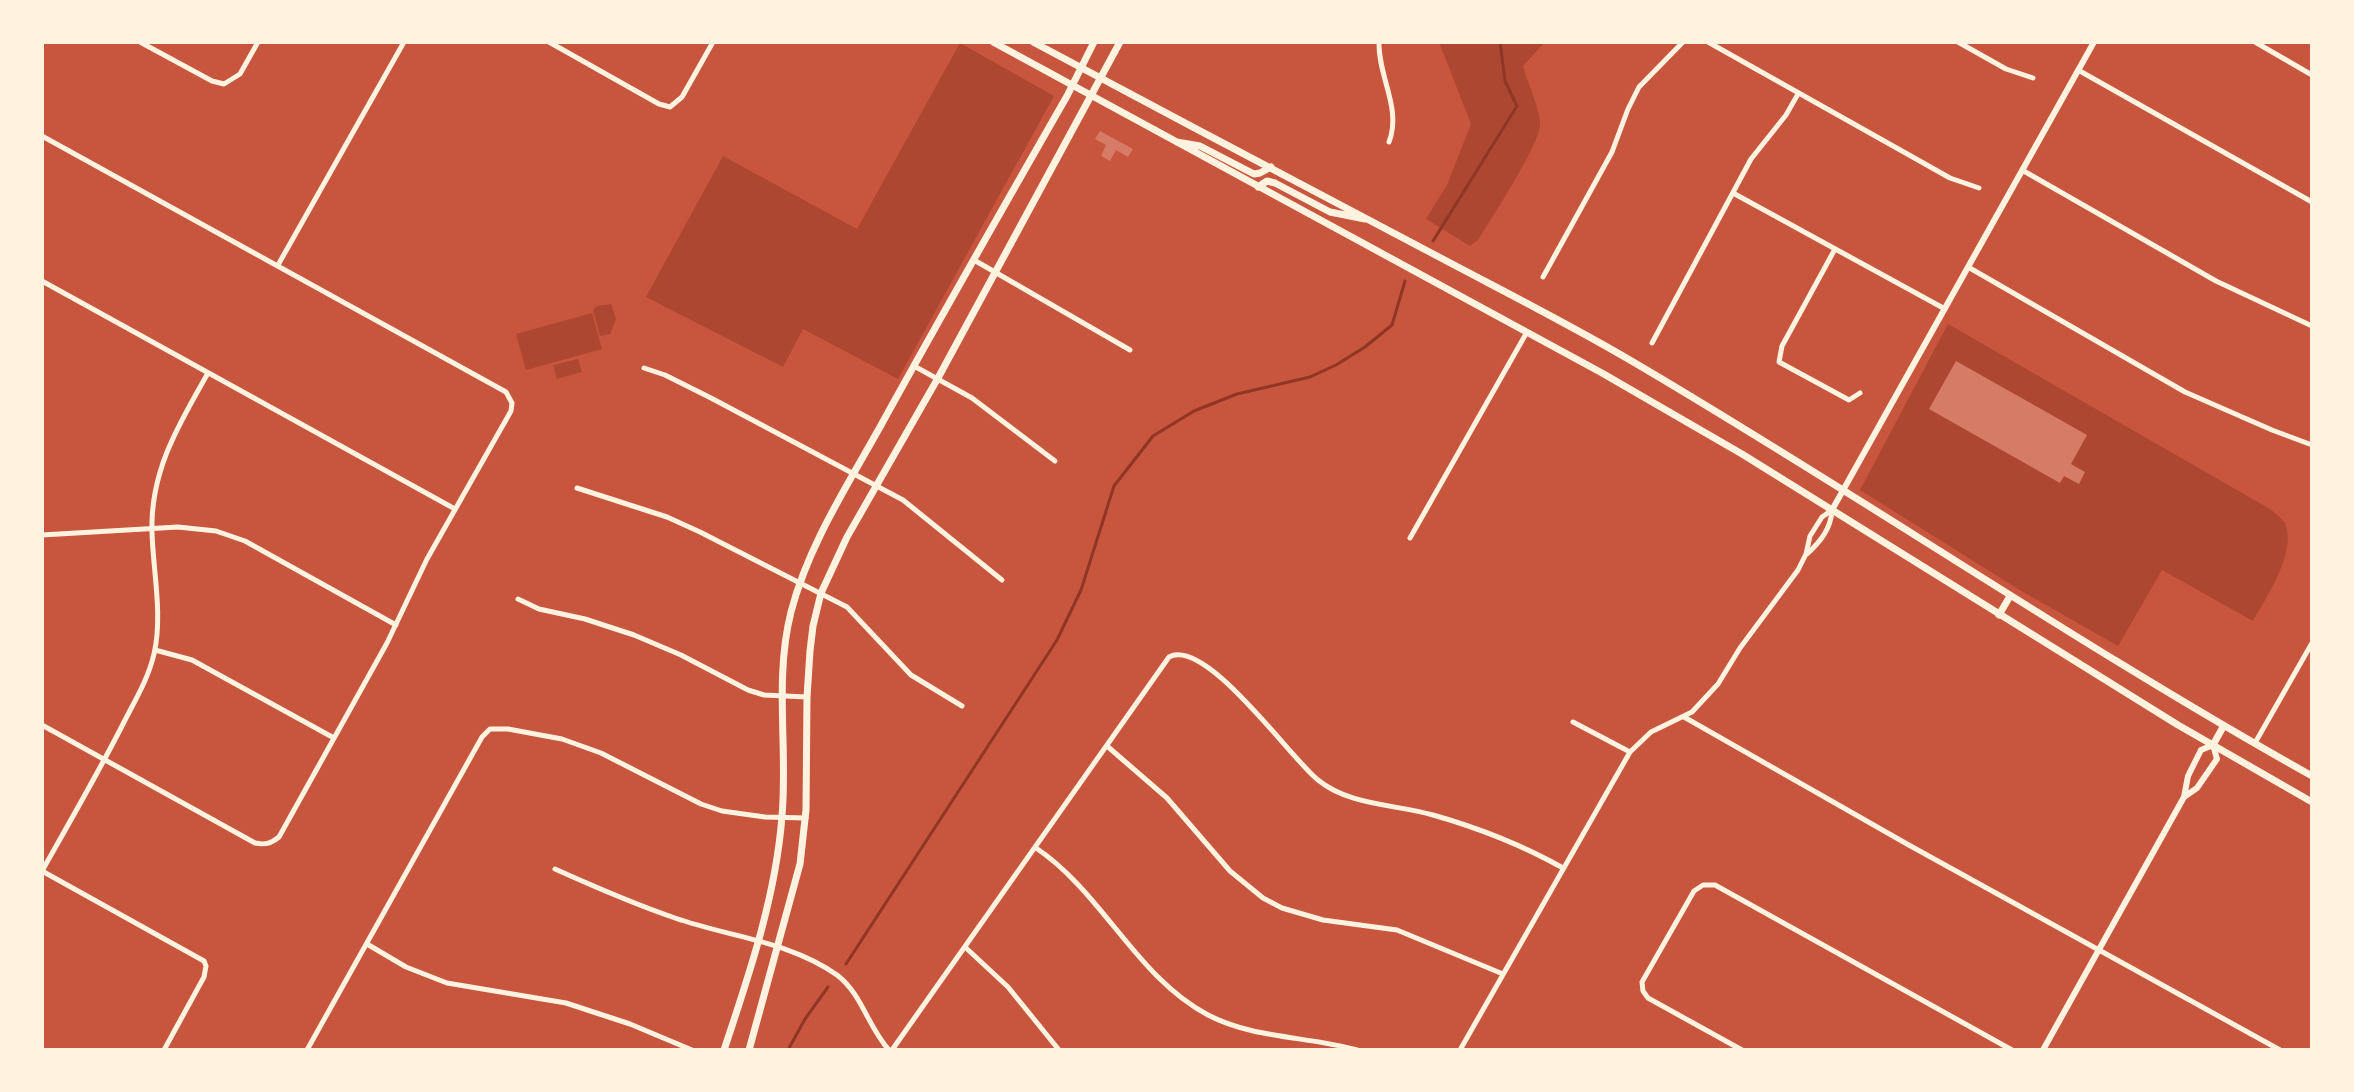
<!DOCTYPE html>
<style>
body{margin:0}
#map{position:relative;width:2354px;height:1092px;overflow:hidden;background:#c8553d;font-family:"Sofia Sans Condensed",sans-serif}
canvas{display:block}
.frame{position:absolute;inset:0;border:44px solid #fff3e0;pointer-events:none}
</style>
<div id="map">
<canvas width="2354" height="1092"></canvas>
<div class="frame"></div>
</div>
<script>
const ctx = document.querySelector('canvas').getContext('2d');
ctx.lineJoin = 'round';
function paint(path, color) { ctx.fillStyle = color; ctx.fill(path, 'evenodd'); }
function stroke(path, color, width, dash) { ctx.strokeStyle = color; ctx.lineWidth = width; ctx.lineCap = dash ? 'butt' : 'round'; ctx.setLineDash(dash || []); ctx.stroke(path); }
paint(new Path2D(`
 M1439 42H1545L1523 66C1527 81 1541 112 1540 125 1539 146 1491 219 1478 240L1470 246 1426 219 1447 185 1471 124Z
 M960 43 1054 96 898 379 803 329 783 367 646 297 723 156 857 229Z
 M611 304 616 319 610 334 600 336 593 310 597 306Z
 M592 313 602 349 526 370 516 334Z
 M1948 324 2270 509C2275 513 2281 518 2284 522 2299 549 2266 598 2253 621L2162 570 2118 646 2018 589 1860 490Z
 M578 359 582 372 557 379 553 365Z`), '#ae4732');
stroke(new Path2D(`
 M1433 241 1517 106 1505 81 1500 42
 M846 964 1057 640 1081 590 1114 486 1153 436 1194 411 1237 394 1310 377 1336 365 1365 347 1392 325 1405 281
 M788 1050 805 1019 828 987`), '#8f3625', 3);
paint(new Path2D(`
 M1100 131 1133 149 1128 157 1116 150 1110 161 1101 156 1106 145 1095 139Z
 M1956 361 2087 435 2071 464 2085 472 2079 484 2064 476 2060 483 1929 409Z`), '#d67c66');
stroke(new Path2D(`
 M140 42 212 81 224 84 240 74 258 42
 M549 42 659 104 670 107 682 97 713 42
 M1379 42C1378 77 1402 108 1389 142
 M1708 42 1950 178 1979 188
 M1958 42 2006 69 2033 78
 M2255 42 2312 75
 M2078 70 2312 202
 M42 136 506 392 512 403 511 411 427 559 387 643 279 837C271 844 264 845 255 843L42 725
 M2022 170 2216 281 2312 326
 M1733 193 1945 309
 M1835 249 1782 346 1779 362 1849 400 1860 393
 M974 260 1130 350
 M278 265 404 42
 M1968 267 2185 392 2272 430 2312 445
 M1543 277 1612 152 1628 109 1639 87 1683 42
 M42 281 455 509
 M1652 343 1751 159 1786 115 1798 94
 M914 366 972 398 1055 461
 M644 368 665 375 711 398 903 500 1002 580
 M577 488 667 517 700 532 847 607 911 675 962 706
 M42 535 178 527 216 531 245 541 396 625
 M1410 538 1527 332
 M1807 554C1820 542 1831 529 1832 510
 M518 599 539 609 585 619 634 635 681 655 748 690 764 695 807 697
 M155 650 192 660 334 738
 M1684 717 1907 844 2280 1050
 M1573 722 1630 752
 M2255 743 2312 643
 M1107 746 1167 798 1230 871 1263 898 1282 908 1323 920 1397 930 1503 974
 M1036 848C1103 893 1136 977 1208 1015 1254 1039 1308 1036 1357 1050
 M555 869C595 887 634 904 675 918 729 937 789 941 837 975 862 994 868 1027 889 1050
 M42 871C69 823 97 775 122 726 134 702 148 680 154 654 163 615 153 571 152 532 150 471 179 424 208 373
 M42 871 204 961 206 966 204 977 164 1050
 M367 944 406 967 447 983 566 1003 630 1024 692 1050
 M965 947 1008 987 1059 1050
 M307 1050 482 737 490 729H508L562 739 601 753 701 804 722 811 765 817 806 818
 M892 1050 1169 657C1206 637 1291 759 1318 780 1350 806 1395 804 1433 815 1479 828 1522 845 1563 868
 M1460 1050 1630 752 1651 732 1692 712 1718 684 1740 648 1798 570 1806 554 1810 536 1822 517 1832 510
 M1742 1050 1648 998 1643 991 1642 982 1694 891 1703 885H1715L2012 1050`), '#fff3e0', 5);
stroke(new Path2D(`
 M1832 510 2094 42
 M2043 1050 2184 797 2197 788 2217 759 2213 745 2201 750 2188 776 2184 797`), '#fff3e0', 6);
stroke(new Path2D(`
 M993 42 1602 373 1742 454 2178 725 2312 802
 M1033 42C1168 114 1304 186 1439 257 1505 292 1571 325 1635 363 1863 497 2081 647 2312 776
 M1177 142 1200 146 1254 174 1260 173 1271 167
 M1258 187 1267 181 1275 183 1330 212 1365 219
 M1999 615 2010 596
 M2213 745 2223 727
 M724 1050C749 975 776 896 782 816 788 748 774 679 791 612 808 546 847 486 880 427 941 316 1004 206 1067 96L1094 42
 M749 1050 800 864 806 810 807 697 810 651 813 626 821 593 847 537 938 378 1120 42`), '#fff3e0', 7);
</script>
